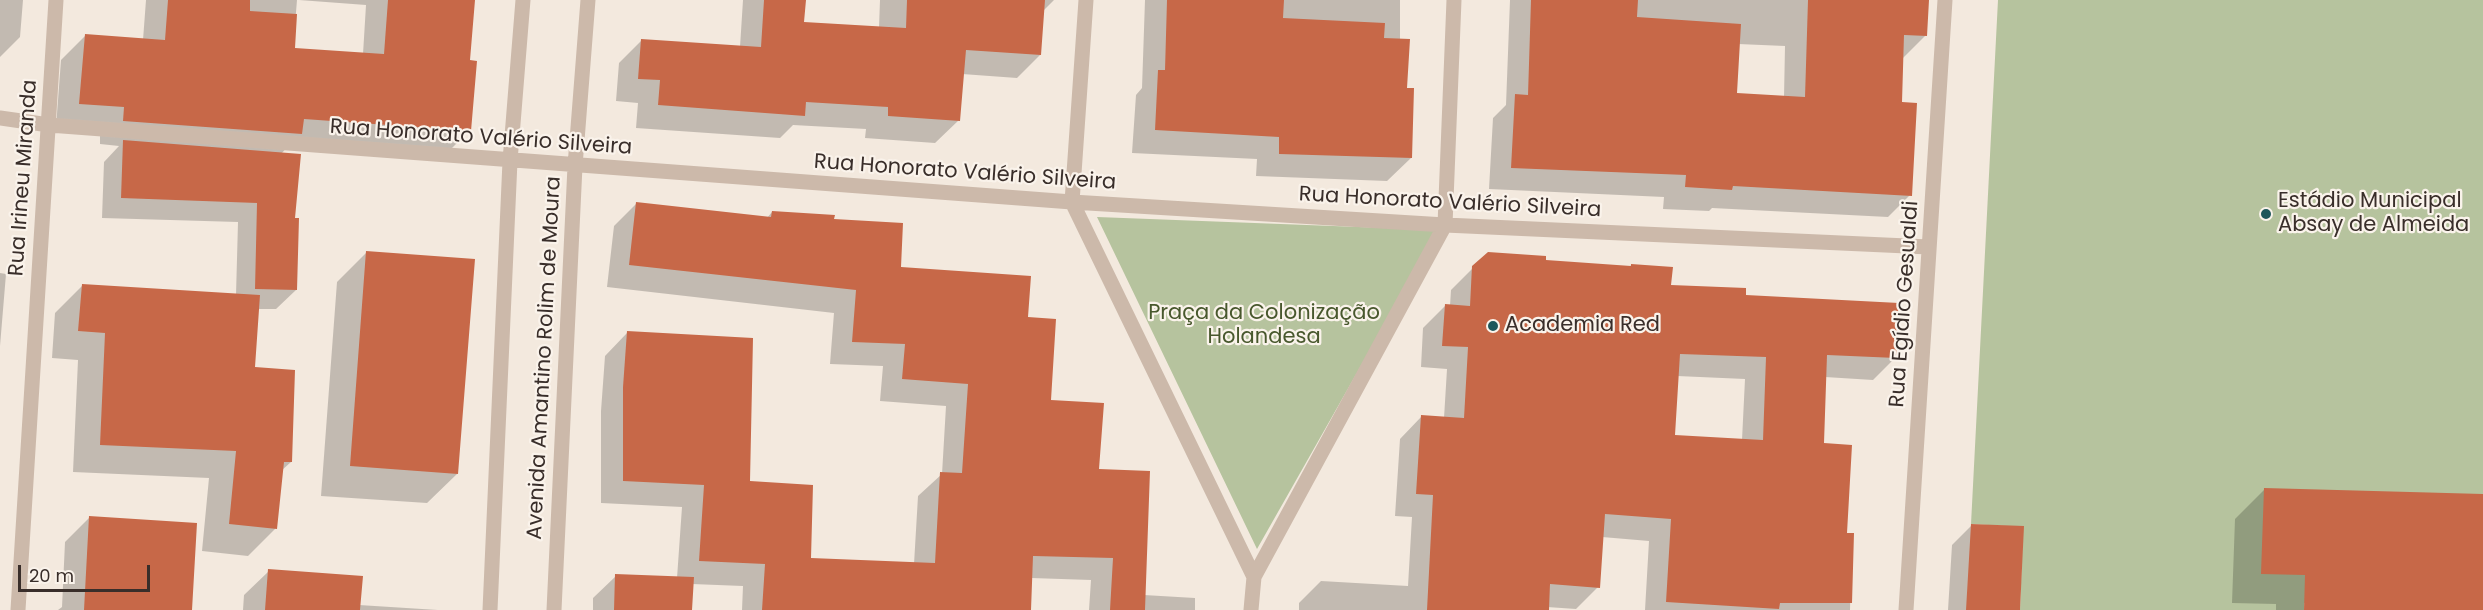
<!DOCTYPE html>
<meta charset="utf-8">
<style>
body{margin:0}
#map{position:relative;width:2483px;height:610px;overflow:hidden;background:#f3e9de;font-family:Poppins,sans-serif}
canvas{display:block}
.scale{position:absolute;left:18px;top:565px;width:132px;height:27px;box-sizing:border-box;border:3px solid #392e2a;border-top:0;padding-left:8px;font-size:18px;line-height:21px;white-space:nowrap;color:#392e2a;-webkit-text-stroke:4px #faf3eb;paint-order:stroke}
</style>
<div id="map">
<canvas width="2483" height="610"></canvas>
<div class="scale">20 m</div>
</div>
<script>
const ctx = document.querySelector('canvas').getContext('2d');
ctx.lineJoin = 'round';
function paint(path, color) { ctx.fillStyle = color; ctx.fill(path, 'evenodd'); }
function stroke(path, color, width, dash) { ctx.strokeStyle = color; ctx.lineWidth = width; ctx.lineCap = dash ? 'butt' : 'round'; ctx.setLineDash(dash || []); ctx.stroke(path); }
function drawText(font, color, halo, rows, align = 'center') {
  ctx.font = font + ' Poppins,sans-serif'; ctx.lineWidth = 4.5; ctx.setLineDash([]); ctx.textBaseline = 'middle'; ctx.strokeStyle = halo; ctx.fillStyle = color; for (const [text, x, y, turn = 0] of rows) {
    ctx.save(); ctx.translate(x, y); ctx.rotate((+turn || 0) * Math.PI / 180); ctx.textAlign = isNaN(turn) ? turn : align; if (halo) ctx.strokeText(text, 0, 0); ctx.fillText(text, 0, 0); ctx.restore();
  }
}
paint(new Path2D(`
 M1998 0H2483V610L2304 603V610H2020L2023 527 1971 524Z
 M1097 217 1438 230 1257 549Z`), '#b6c39e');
paint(new Path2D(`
 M0 0H23L20 37 0 57Z
 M146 0H297L293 49 363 54 366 5 299 0H473L468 61 470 130 446 154 291 143 281 154 293 220 296 290 276 309H257L253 368 291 462 281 471 275 529 248 556 202 551 209 478 73 472 78 360 52 358 55 313 82 286 236 295 238 222 102 218 104 162 119 146 100 144V131L56 127 61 60 85 36 143 40Z
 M743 0H804L803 23 879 28 880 0H1054L1043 11 1040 55 1017 78 962 74 959 120 935 143 865 138 866 129 793 125 780 138 636 128 638 103 616 101 619 63 642 40 740 47Z
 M1145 0H1400V40L1411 158 1387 181 1256 176 1257 159 1132 153 1136 95 1142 88Z
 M1510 0H1927L1925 36 1903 58 1900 104 1910 195 1888 217 1712 208 1709 211 1663 209 1664 197 1489 189 1493 118 1506 105ZM1738 44 1785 46 1784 97 1736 95Z
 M636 204 767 218 772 212 833 221 900 268 1027 318 1049 401 1097 470 1144 595 1195 598V610H1089L1091 580 1031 578 1030 610H742L743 586 692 584 691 610H593V598L616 576 677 578 682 507 601 503V411L605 356 627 333 809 559 914 564 918 496 942 474 946 406 880 401 883 366 830 364 834 313 607 287 614 226Z
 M367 252 457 474 427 503 321 496 337 282Z
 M1544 261 1629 268 1631 265 1670 287 1744 296 1895 358 1873 380 1825 377 1822 445 1846 534 1852 535 1850 610H1645L1649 541 1602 537 1598 587 1576 609 1547 607V610H1299V603L1321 581 1408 586 1412 517 1395 516 1400 439 1422 416 1444 418 1447 369 1421 367 1423 328 1445 306H1450L1451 290 1474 267ZM1677 376 1745 379 1742 440 1674 437Z
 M0 273 6 274 0 346Z
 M2265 489 2483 496V610H2276V604L2232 603 2235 519Z
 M89 518 191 610H58L62 607 65 542Z
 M1972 525 2018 610H1948L1952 545Z
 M269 571 359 605 438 610H243L244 595Z`), '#0003');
paint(new Path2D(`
 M168 0H250V11L297 14 295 48 384 54 388 0H475L470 60 477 61 471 131 304 119 302 134 123 121 124 107 79 104 85 34 165 40Z
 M764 0H806L804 22 906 28 907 0H1045L1041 55 966 50 960 121 888 116V107L806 102 805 116 658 105 660 80 638 79 641 39 761 47Z
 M1167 0H1284L1283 18 1385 23 1384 38 1410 39 1407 88H1414L1412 158 1279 154V137L1155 130 1158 70H1165Z
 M1531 0H1638L1637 17 1741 24 1737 93 1805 97 1808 0H1929L1927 36 1904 35 1902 102 1917 103 1912 196 1733 186 1732 190 1685 187 1686 175 1511 168 1515 94 1528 95Z
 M123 140 301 154 295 218H299L297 290 255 289 257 203 121 198Z
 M636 202 771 217 772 211 835 215 834 219 903 223 901 267 1031 276 1028 317 1056 319 1051 400 1104 403 1099 469 1150 471 1145 610H1110L1113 558 1033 556 1031 610H762L765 564 699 561 704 485 623 481V387L627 331 753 338 750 481 813 485 811 558 935 563 940 472 962 473 968 384 902 379 905 344 852 342 856 290 629 265Z
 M366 251 475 259 458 474 350 466Z
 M1488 252 1546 256V260L1631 266V264L1673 267 1671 285 1746 288V295L1899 303 1896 358 1827 355 1824 443 1852 445 1847 533H1854L1852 603H1780L1779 609 1666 602 1671 519 1605 514 1600 588 1550 584 1549 610H1427L1433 495 1416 494 1421 415 1464 418 1468 347 1442 346 1445 304 1470 306 1472 266ZM1680 354 1766 357 1763 440 1675 435Z
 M82 284 260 295 255 367 295 370 292 462H284L277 529 229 524 236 451 100 445 105 333 78 331Z
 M2264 488 2483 494V610H2304L2305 575 2261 574Z
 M89 516 197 523 192 610H84Z
 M1971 524 2024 526 2020 610H1966Z
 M268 569 363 576 360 610H265Z
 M615 574 694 577 692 610H614Z`), '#c76848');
stroke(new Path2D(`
 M1086 0 1072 202 1254 577 1251 610
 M0 118 49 125 1072 202 1445 225 1929 247
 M1254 577 1445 225 1454 0
 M18 610 56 0
 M490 610 510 161 523 0
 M554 610 575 166 588 0
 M1906 610 1945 0`), '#ccb9aa', 15);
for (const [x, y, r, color] of [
 [2266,214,6,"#1e575b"],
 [1493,326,6,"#1e575b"]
]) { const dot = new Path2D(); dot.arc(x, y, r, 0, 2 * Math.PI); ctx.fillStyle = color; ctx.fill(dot); stroke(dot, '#faf3eb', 2); }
drawText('21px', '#392e2a', '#faf3eb', [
 ["Rua Honorato Valério Silveira",481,138,4],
 ["Rua Honorato Valério Silveira",965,173,4],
 ["Rua Irineu Miranda",24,178,-86],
 ["Rua Honorato Valério Silveira",1450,203,3],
 ["Rua Egídio Gesualdi",1905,304,-86],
 ["Avenida Amantino Rolim de Moura",545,358,-87]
]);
drawText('21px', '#392e2a', '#faf3eb', [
 ["Estádio Municipal",2278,202],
 ["Absay de Almeida",2278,226],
 ["Academia Red",1505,326]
], 'left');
drawText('21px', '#48582d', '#faf3eb', [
 ["Praça da Colonização",1264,314],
 ["Holandesa",1264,338]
]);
</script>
